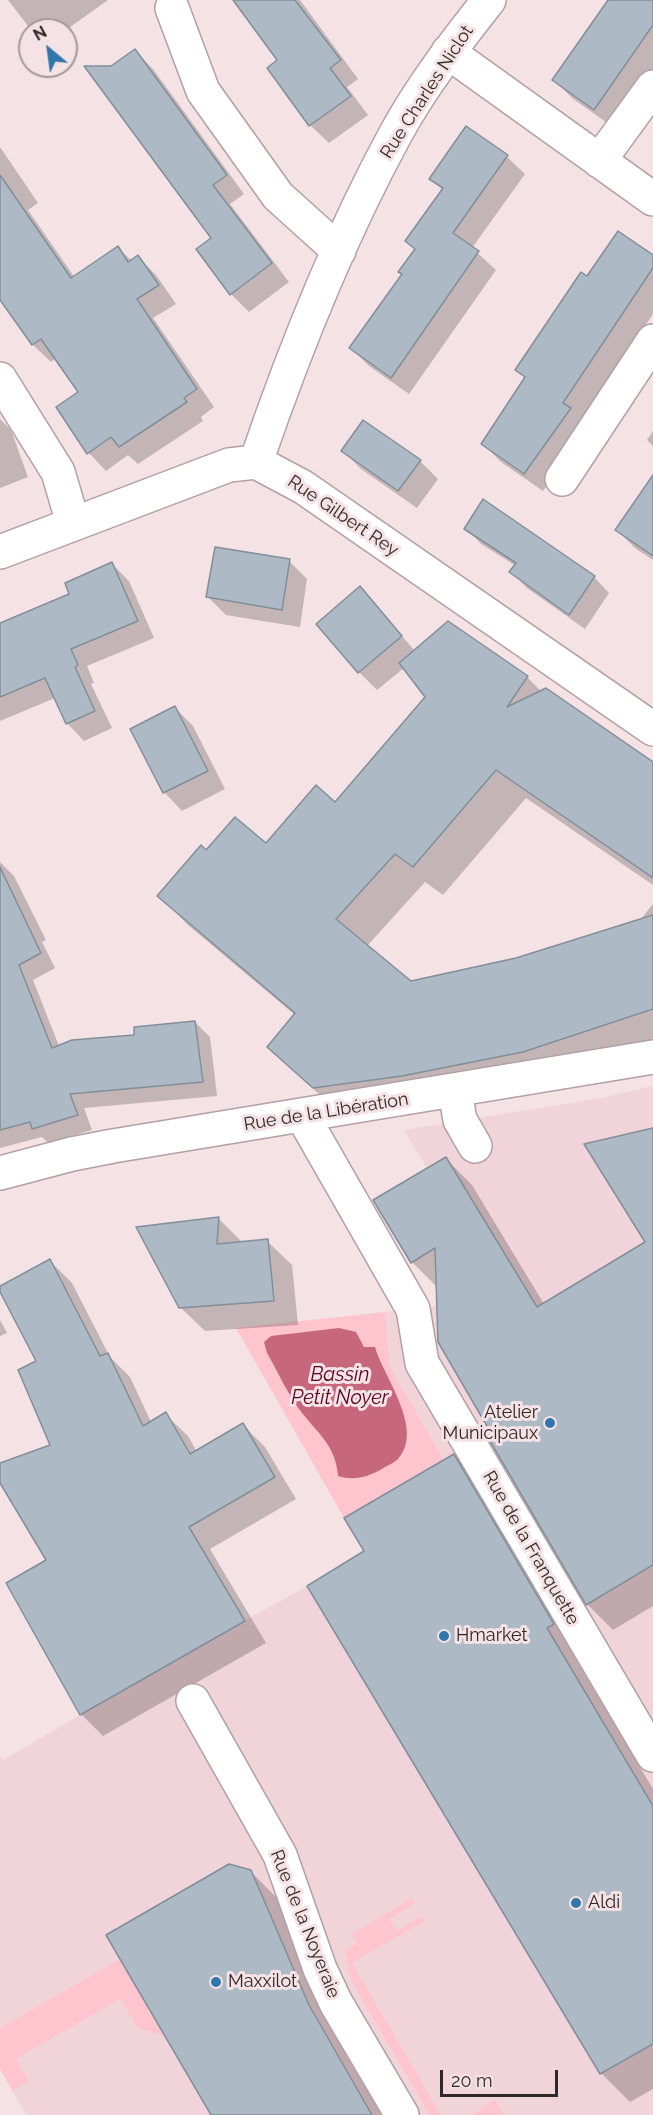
<!DOCTYPE html>
<meta charset="utf-8">
<style>
body{margin:0}
#map{position:relative;width:653px;height:2115px;overflow:hidden;background:#f4e2e4;font-family:Raleway,sans-serif}
canvas{display:block}
.north{position:absolute;left:18px;top:18px;width:60px;height:60px;box-sizing:border-box;background:#f4e2e4;border:2px solid #a59899;border-radius:50%;rotate:331deg;font-size:16px;font-weight:700;line-height:24px;text-align:center;color:#2f2829}
.north::after{content:'';display:block;margin:auto;width:21px;height:27px;background:#3177ac;clip-path:polygon(50% 0,100% 100%,50% 72%,0 100%)}
.scale{position:absolute;left:440px;top:2070px;width:118px;height:27px;box-sizing:border-box;border:3px solid #2f2829;border-top:0;padding-left:8px;font-size:18px;line-height:21px;white-space:nowrap;color:#2f2829;-webkit-text-stroke:4px #f4e2e4;paint-order:stroke}
</style>
<div id="map">
<canvas width="653" height="2115"></canvas>
<div class="north">N</div>
<div class="scale">20 m</div>
</div>
<script>
const ctx = document.querySelector('canvas').getContext('2d');
ctx.lineJoin = 'round';
function paint(path, color) { ctx.fillStyle = color; ctx.fill(path, 'evenodd'); }
function stroke(path, color, width, dash) { ctx.strokeStyle = color; ctx.lineWidth = width; ctx.lineCap = dash ? 'butt' : 'round'; ctx.setLineDash(dash || []); ctx.stroke(path); }
function drawText(font, color, halo, rows, align = 'center') {
  ctx.font = font + ' Raleway,sans-serif'; ctx.lineWidth = 6; ctx.setLineDash([]); ctx.textBaseline = 'middle'; ctx.strokeStyle = halo; ctx.fillStyle = color; for (const [text, x, y, turn = 0] of rows) {
    ctx.save(); ctx.translate(x, y); ctx.rotate((+turn || 0) * Math.PI / 180); ctx.textAlign = isNaN(turn) ? turn : align; if (halo) ctx.strokeText(text, 0, 0); ctx.fillText(text, 0, 0); ctx.restore();
  }
}
paint(new Path2D(`
 M653 1086V2115H26L0 2069V1756L3 1760 80 1715 6 1583 46 1560 0 1483V1463L228 1630 307 1586 364 1552 344 1518 444 1460 390 1367 385 1312 436 1306 492 1276 404 1130 602 1098Z`), '#f0d4d9');
paint(new Path2D(`
 M385 1312 390 1367 444 1460 344 1518 236 1328Z
 M412 1898 415 1903 390 1919 397 1931 422 1916 425 1921 352 1963 441 2115H430L357 1991 348 1971 345 1950 357 1943 352 1934Z
 M120 1959 165 2036 138 2028 120 1999 16 2059 29 2081 13 2091 0 2069V2028Z
 M495 2100 504 2115H471Z`), '#fec5cf');
paint(new Path2D(`
 M339 1328 356 1332 364 1347H375C383 1376 425 1429 398 1459 394 1463 386 1466 382 1469 368 1477 354 1481 338 1476 336 1447 319 1434 302 1413 288 1395 278 1372 267 1353L264 1342 271 1336Z`), '#c7677d');
paint(new Path2D(`
 M8 0H108L66 30H31Z
 M235 0H300L358 79 347 87 368 115 329 143 310 125 269 68 279 61Z
 M610 0H653V70L613 127 572 98 554 80Z
 M135 51 153 69 244 194 230 204 289 282 249 312 231 294 213 238Z
 M0 147 38 203 28 210 75 278 118 248 132 261 138 257 156 275 176 304 153 318 214 407 201 417 203 421 138 464 128 455 106 471 89 453 58 408 80 393 56 358 51 362 33 345 0 297Z
 M507 157 525 174 472 248 496 270 409 394 369 366 351 348 403 275 416 250 407 241 443 190 431 178Z
 M653 257V314L581 421 588 428 543 491 501 462 483 444 526 379 517 369 587 278Z
 M0 419 11 430 28 477 0 488Z
 M653 431V446L647 440Z
 M343 451 420 461 438 479 417 508 361 469Z
 M653 477V560L635 548 617 530Z
 M466 528 594 577 609 593 585 629 527 588 511 572 516 566 481 544Z
 M289 561 307 579 300 627 226 615 208 597Z
 M112 564 129 581 154 638 87 666 94 683 91 684 112 728 84 741 67 723 55 698 0 721V643Z
 M360 588 415 651 527 677 542 692 653 763V885L526 798 443 895 425 882 367 946 411 983 517 959 640 920 653 904V1048L343 1117 269 1047 295 1015 188 925 159 895 206 852 266 845 335 804 427 697 404 668 377 690 359 672Z
 M175 708 193 726 225 789 182 811 164 792Z
 M0 862 14 876 46 940 42 942 55 968 33 980 59 1046 136 1036 195 1022 210 1037 217 1096 84 1108 92 1130 48 1143 42 1137 0 1148Z
 M653 1130V1606L613 1630 587 1604 493 1434 438 1288 412 1262 446 1159 472 1185 544 1304 647 1242Z
 M219 1219 243 1243 267 1241 292 1265 298 1325 205 1331 180 1307 138 1229Z
 M50 1261 72 1283 110 1357 130 1377 151 1422 165 1414 188 1436 197 1452 243 1425 265 1447 296 1499 210 1549 266 1643 103 1736 81 1714 48 1560 0 1481V1465L52 1446 38 1362 0 1289Z
 M0 1320 7 1333 0 1336Z
 M454 1456 483 1486 582 1653 575 1658 653 1789V2089L630 2102 601 2073 366 1552Z
 M250 1871 280 1901 383 2115H213Z`), '#0003');
const building = new Path2D(`
 M233 0H295L341 60 330 68 351 96 309 126 267 68 277 60Z
 M608 0H653V25L594 110 552 80Z
 M135 49 227 175 213 185 272 263 230 295 196 249 211 238 84 66H111Z
 M466 126 508 155 453 233 479 251 391 378 349 348 402 274 398 272 415 249 405 241 443 188 429 179Z
 M0 175 71 278 118 246 128 262 138 255 159 285 137 299 197 389 184 398 187 402 119 447 111 437 87 454 56 407 78 392 41 339 32 345 0 300Z
 M618 231 653 255V268L563 403 571 408 524 474 481 444 525 377 515 370 581 272 587 276Z
 M363 420 421 460 398 491 341 451Z
 M653 475V556L615 530Z
 M483 499 595 576 569 615 509 572 516 563 464 529Z
 M215 547 290 559 282 610 206 597Z
 M112 562 138 621 71 649 78 665 75 667 95 711 66 724 45 678 0 697V623L69 594 65 583Z
 M360 586 402 636 358 673 316 624Z
 M448 621 528 676 507 707 546 688 653 762V878L496 770 413 867 395 854 336 919 411 981 516 958 653 915V1009L523 1052 402 1076 313 1088 267 1047 295 1013 157 896 201 845 206 850 235 817 266 843 316 785 335 802 425 697 399 663Z
 M175 706 208 771 163 793 130 729Z
 M0 867 41 953 19 965 52 1048 72 1040 134 1035V1027L195 1021 203 1082 70 1094 78 1115 32 1129 30 1122 0 1130Z
 M653 1128V1565L586 1605 487 1436 491 1433 438 1342 435 1248 411 1263 373 1200 446 1157 537 1307 645 1242 584 1144Z
 M219 1217 217 1244 268 1239 274 1301 179 1308 136 1227Z
 M50 1259 100 1356 108 1353 143 1426 166 1412 190 1454 243 1423 275 1477 189 1527 245 1621 80 1715 6 1583 46 1560 0 1483V1463L50 1445 18 1370 36 1361 0 1292V1286Z
 M454 1454 554 1624 547 1628 653 1806V2044L600 2074 307 1586 364 1551 344 1518Z
 M229 1864 251 1870 309 2005 372 2115H211L106 1935Z`);
paint(building, '#adbac5');
stroke(building, '#828e98', 1.5);
const minor = new Path2D(`
 M172 8 203 91 278 196 339 251
 M448 52 653 199
 M599 161 653 87
 M0 379 58 472 73 523
 M256 462C294 351 339 238 395 135 421 87 455 43 489 0
 M562 479 653 341
 M0 552 229 465 256 462 303 487 653 729
 M455 1091 460 1120 475 1146
 M302 1115 413 1309 422 1363 653 1755
 M0 1173 72 1154 113 1146 653 1057
 M193 1701 280 1855 320 1969 336 2003 402 2115`);
stroke(minor, '#b2a0a3', 36);
stroke(minor, '#fff', 33);
for (const [x, y, r, color] of [
 [550,1423,6,"#3177ac"],
 [444,1636,6,"#3177ac"],
 [576,1903,6,"#3177ac"],
 [216,1982,6,"#3177ac"]
]) { const dot = new Path2D(); dot.arc(x, y, r, 0, 2 * Math.PI); ctx.fillStyle = color; ctx.fill(dot); stroke(dot, '#f4e2e4', 2); }
drawText('18px', '#2f2829', '#f4e2e4', [
 ["Rue Charles Niclot",427,92,-57],
 ["Rue Gilbert Rey",343,516,34],
 ["Rue de la Libération",326,1112,-9],
 ["Rue de la Franquette",531,1548,60],
 ["Rue de la Noyeraie",305,1924,68]
]);
drawText('18px', '#2f2829', '#f4e2e4', [
 ["Atelier",538,1413,"right"],
 ["Municipaux",538,1434,"right"],
 ["Hmarket",456,1636],
 ["Aldi",588,1903],
 ["Maxxilot",228,1982]
], 'left');
drawText('italic 20px', '#5b0023', '#f4e2e4', [
 ["Bassin",340,1375],
 ["Petit Noyer",340,1398]
]);
</script>
